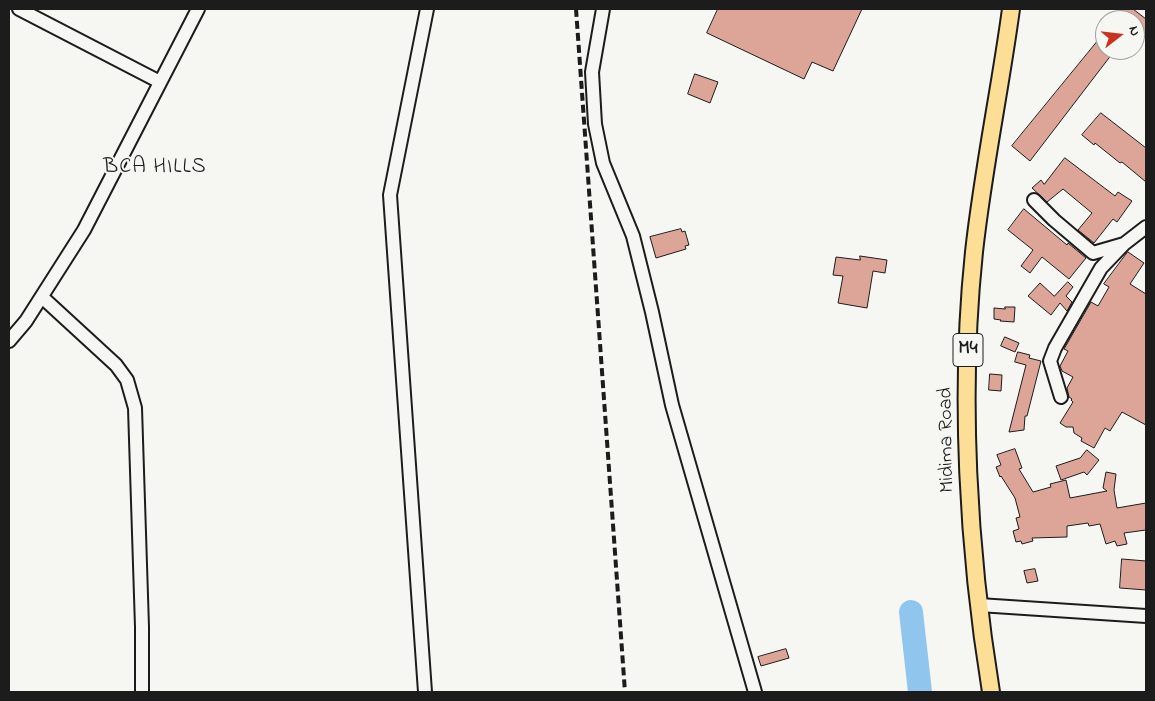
<!DOCTYPE html>
<style>
body{margin:0}
#map{position:relative;width:1155px;height:701px;overflow:hidden;background:#f6f6f2;font-family:"Indie Flower",sans-serif}
canvas{display:block}
.frame{position:absolute;inset:0;border:10px solid #1c1c1c;pointer-events:none}
.north{position:absolute;left:1095px;top:10px;width:50px;height:50px;box-sizing:border-box;background:#f6f6f2;border:1px solid #9f9f9c;border-radius:50%;rotate:74deg;font-size:14px;font-weight:700;line-height:20px;text-align:center;color:#1c1c1c}
.north::after{content:'';display:block;margin:auto;width:18px;height:22px;background:#c8321e;clip-path:polygon(50% 0,100% 100%,50% 72%,0 100%)}
</style>
<div id="map">
<canvas width="1155" height="701"></canvas>
<div class="frame"></div>
<div class="north">N</div>
</div>
<script>
const ctx = document.querySelector('canvas').getContext('2d');
ctx.lineJoin = 'round';
function stroke(path, color, width, dash) { ctx.strokeStyle = color; ctx.lineWidth = width; ctx.lineCap = dash ? 'butt' : 'round'; ctx.setLineDash(dash || []); ctx.stroke(path); }
function paint(path, color) { ctx.fillStyle = color; ctx.fill(path, 'evenodd'); }
function drawText(font, color, halo, rows, align = 'center') {
  ctx.font = font + ' "Indie Flower",sans-serif'; ctx.lineWidth = 4; ctx.setLineDash([]); ctx.textBaseline = 'middle'; ctx.strokeStyle = halo; ctx.fillStyle = color; for (const [text, x, y, turn = 0] of rows) {
    ctx.save(); ctx.translate(x, y); ctx.rotate((+turn || 0) * Math.PI / 180); ctx.textAlign = isNaN(turn) ? turn : align; if (halo) ctx.strokeText(text, 0, 0); ctx.fillText(text, 0, 0); ctx.restore();
  }
}
stroke(new Path2D(`
 M911 612 920 692`), '#90c6ee', 24);
const building = new Path2D(`
 M718 9H862L833 71 812 62 804 79 707 33Z
 M1123 9H1133L1146 19V35L1141 41 1135 36V20H1114Z
 M1105 32V50L1112 54 1030 161 1012 146Z
 M695 74 718 82 710 103 688 94Z
 M1101 113 1146 148V182L1122 162 1120 163 1095 143 1094 145 1082 135Z
 M1065 158 1115 196 1118 192 1132 201 1117 222 1113 219 1094 243 1078 230 1092 213 1063 189 1047 202 1032 188 1041 180 1044 184Z
 M1024 209 1067 245 1068 243 1086 258 1069 279 1042 257 1030 273 1021 266 1033 250 1008 230Z
 M681 229 682 232 685 231 689 245 685 246 686 249 656 258 650 237Z
 M1128 252 1144 263 1130 284 1146 294V425L1122 412 1110 431 1105 428 1094 448 1081 441 1082 438 1074 433 1073 427H1066L1060 423 1073 402 1071 400 1072 399 1069 397 1067 388 1073 377 1062 371 1060 366 1068 351 1064 349 1091 302 1098 306 1109 287 1104 284Z
 M860 256 887 260 885 273 873 271 867 308 838 303 843 276 833 275 836 257 860 260Z
 M1068 282 1073 287 1066 296 1072 302 1067 311 1060 303 1051 315 1028 296 1040 283 1054 296Z
 M1005 307H1015L1014 322 1000 321 1001 320 994 319V308L1005 309Z
 M1005 337 1019 343 1015 352 1001 346Z
 M1018 352 1030 355 1029 358 1041 361 1027 416H1025L1024 430 1009 432 1026 365 1015 362Z
 M990 374 1002 375 1001 391 989 390Z
 M1015 449 1022 468 1019 469 1033 492 1051 487 1050 484 1066 480 1070 498 1107 491 1103 488 1106 472 1116 474 1114 490 1117 508 1146 503V530L1124 533 1127 544 1117 546 1115 541 1106 544 1100 524 1089 526 1088 523 1067 526V537L1032 538 1033 541 1022 544 1021 541 1016 542 1013 531 1019 529 1016 518 1020 517 1015 498 1001 476 1000 477 996 467 1001 465 997 455Z
 M1087 450 1099 460 1087 475 1084 472 1061 480 1056 466 1080 458Z
 M1122 559 1146 561V590L1120 588Z
 M1035 569 1038 581 1027 583 1024 571Z
 M786 649 789 658 761 666 758 657Z`);
paint(building, '#dda498');
stroke(building, '#1c1c1c', 1);
const minor = new Path2D(`
 M19 9 160 82
 M603 9 592 72 595 124 603 163 633 236 652 312 672 405 755 692
 M1034 200 1054 220 1093 253 1124 244 1146 227
 M42 297 116 365 127 380 135 408 142 627V692
 M9 341 26 321 84 230 198 9
 M1061 397 1050 361 1055 348 1101 268 1124 244
 M979 605 1146 616
 M425 692 390 195 427 9`);
const major = new Path2D(`
 M991 692C968 551 959 394 974 252 983 170 1000 90 1011 9`);
stroke(minor, '#1c1c1c', 16);
stroke(major, '#1c1c1c', 20);
stroke(minor, '#f6f6f2', 12);
stroke(major, '#fcde96', 16);
stroke(new Path2D(`
 M576 9 625 692`), '#1c1c1c', 4, [8, 4]);
for (const [x, y, w] of [
 [968,350,30]
]) { const box = new Path2D(); box.roundRect(x - w / 2, y - 16.5, w, 33, 4); ctx.fillStyle = '#f6f6f2'; ctx.fill(box); stroke(box, '#1c1c1c', 1); }
drawText('bold 19px', '#1c1c1c', null, [
 ["M4",968,350]
]);
drawText('20px', '#1c1c1c', '#f6f6f2', [
 ["Midima Road",948,440,-91]
]);
ctx.letterSpacing = '1px';
drawText('22px', '#1c1c1c', '#f6f6f2', [
 ["BCA HILLS",155,168]
]);
ctx.letterSpacing = '0px';
</script>
